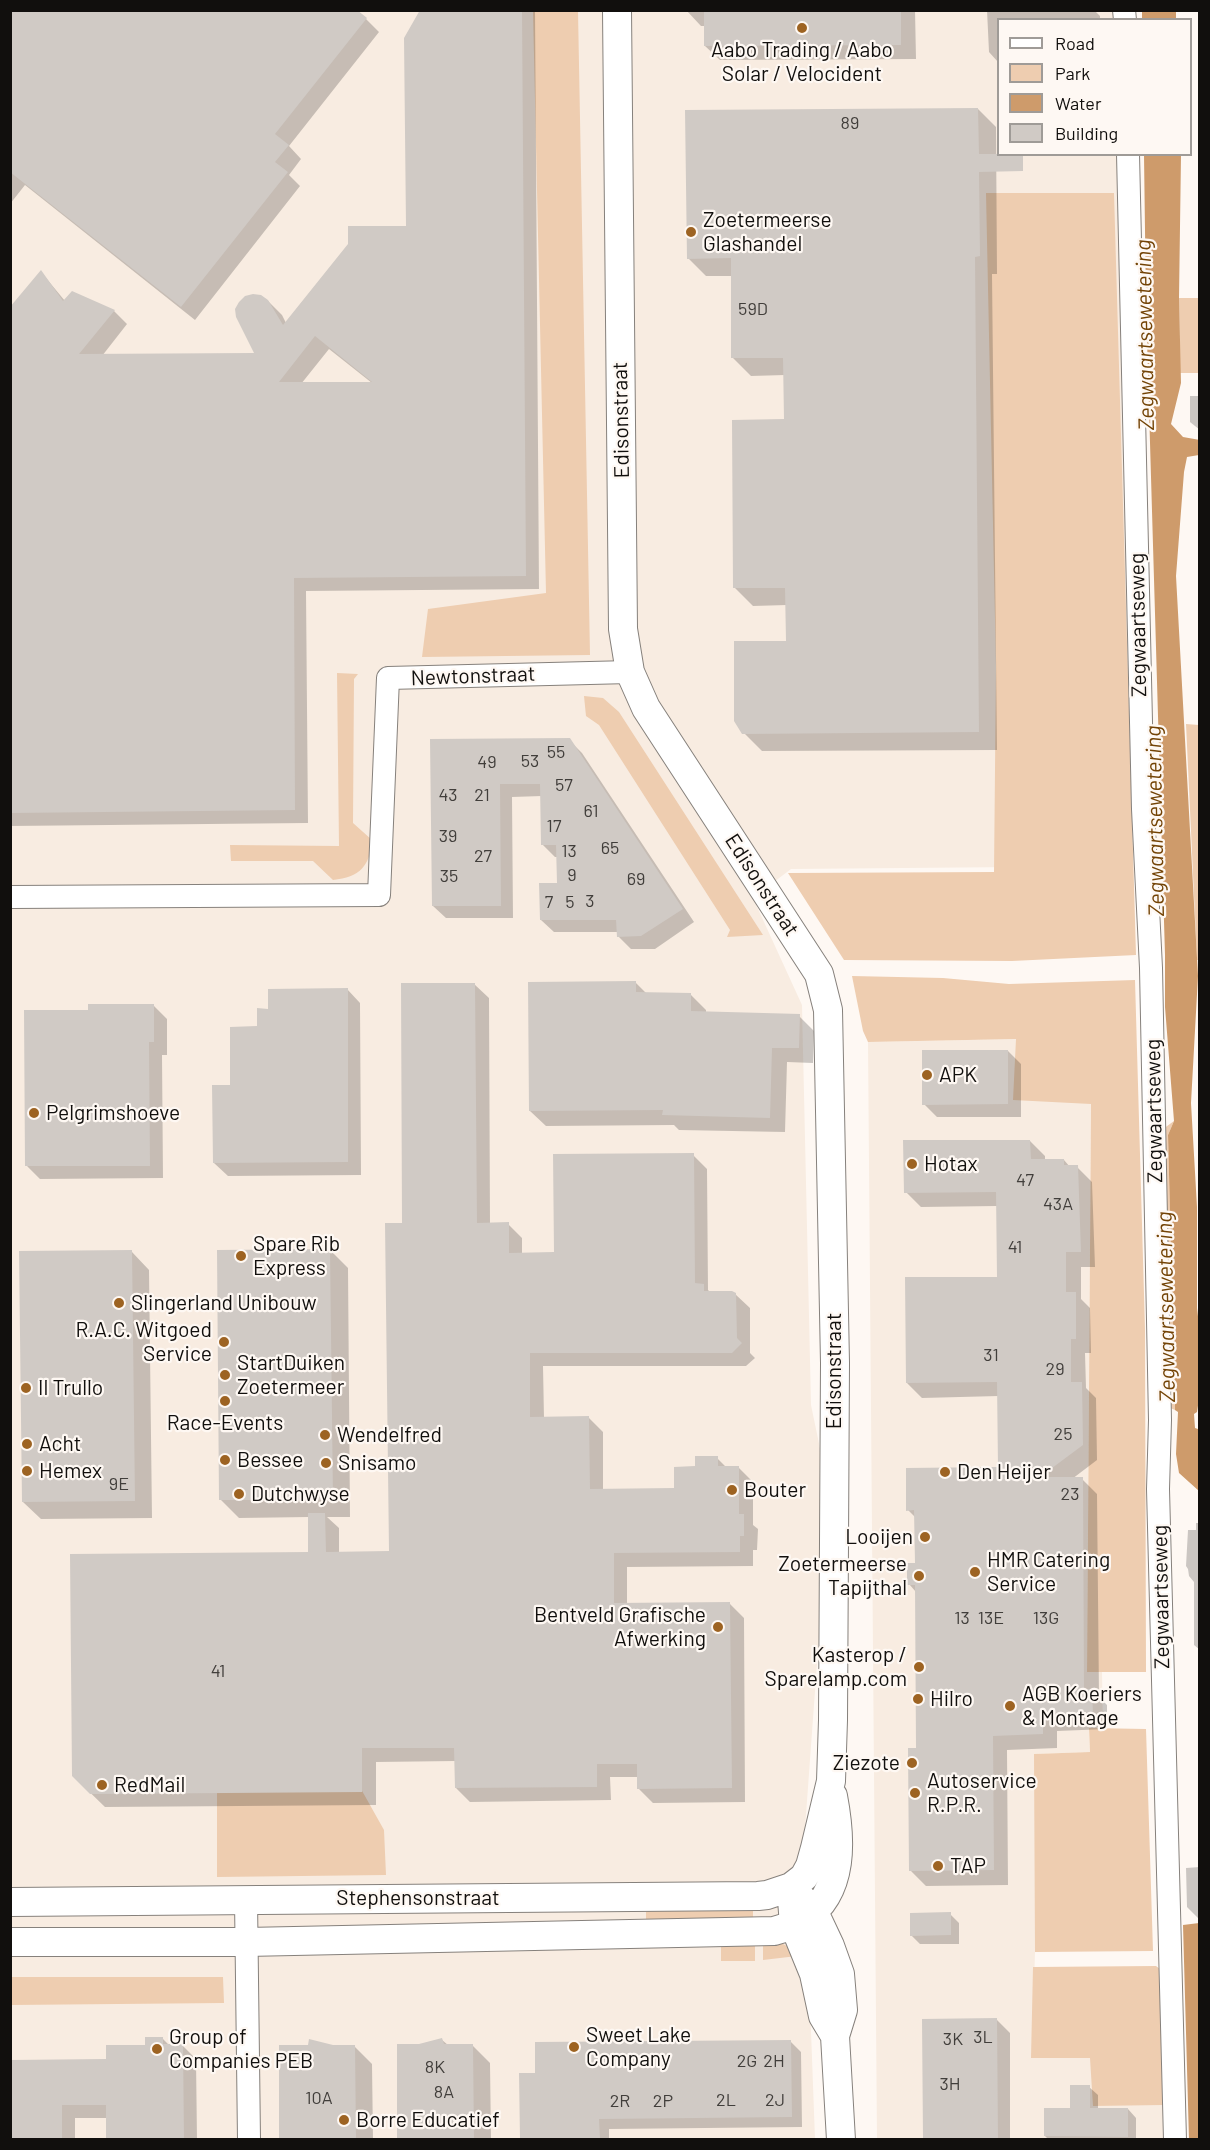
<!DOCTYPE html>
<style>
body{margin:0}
#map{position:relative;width:1210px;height:2150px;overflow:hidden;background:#fef8f3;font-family:Barlow,sans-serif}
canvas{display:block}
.frame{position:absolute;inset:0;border:12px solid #110f0d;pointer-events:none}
.legend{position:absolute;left:997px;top:18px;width:195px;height:138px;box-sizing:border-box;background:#fef8f3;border:2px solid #9f9b97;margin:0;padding:8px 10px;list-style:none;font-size:18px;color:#110f0d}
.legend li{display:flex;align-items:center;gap:12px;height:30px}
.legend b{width:30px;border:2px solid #9f9b97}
</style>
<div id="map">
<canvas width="1210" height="2150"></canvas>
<div class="frame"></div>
<ul class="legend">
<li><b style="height:8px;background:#fff"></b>Road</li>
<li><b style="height:16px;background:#eecdb0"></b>Park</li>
<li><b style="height:16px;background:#ce9b6b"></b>Water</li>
<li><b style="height:16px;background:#d0cac5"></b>Building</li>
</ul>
</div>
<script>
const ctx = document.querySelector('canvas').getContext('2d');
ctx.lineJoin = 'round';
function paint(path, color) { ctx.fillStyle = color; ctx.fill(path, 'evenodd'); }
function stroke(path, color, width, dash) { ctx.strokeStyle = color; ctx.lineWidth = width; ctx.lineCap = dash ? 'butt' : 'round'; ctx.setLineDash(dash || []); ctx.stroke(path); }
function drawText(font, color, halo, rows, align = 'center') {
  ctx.font = font + ' Barlow,sans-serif'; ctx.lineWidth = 4.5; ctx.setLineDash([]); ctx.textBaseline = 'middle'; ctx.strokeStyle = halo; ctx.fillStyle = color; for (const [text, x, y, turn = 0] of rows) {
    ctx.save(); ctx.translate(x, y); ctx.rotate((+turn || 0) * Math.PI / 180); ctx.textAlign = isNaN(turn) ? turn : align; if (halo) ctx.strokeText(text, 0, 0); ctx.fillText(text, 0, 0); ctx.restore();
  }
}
paint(new Path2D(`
 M11 11H1121V19L998 20V154L1122 155 1132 866 791 869 753 898 802 1005 811 1405 822 1458V1595L804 1842 815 2139 11 2140Z
 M1016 1039 1091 1104 1087 1672H1102L1103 1729 1089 1728 1090 1752 1035 1754V1952L1032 2058H1090L1163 2105V2139H877L868 1042Z`), '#f8ece1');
paint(new Path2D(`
 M533 11H578L590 655 422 657 428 609 546 593Z
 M986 193H1114L1136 955 1012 961 844 960 788 873 994 872 996 667Z
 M1179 298H1199V373H1180Z
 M337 673 358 674 354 679 353 823 372 840C370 866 360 877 333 880L313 861H231L230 845 339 846Z
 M584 696 603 698 619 712 763 935 727 937 730 930 599 725 586 716Z
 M1186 724 1199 725V960H1197Z
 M852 976 943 978 1009 984 1135 980 1145 1329 1146 1672H1087L1091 1104 1013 1100 1016 1039 868 1042 863 1031Z
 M1174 1121 1168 1135 1175 1410 1168 1407 1163 1129Z
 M1089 1728 1146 1729 1153 1951 1035 1952 1034 1754 1090 1752Z
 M361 1789 384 1830 386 1875 217 1877V1791Z
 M753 1905V1924H646V1912L660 1906Z
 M721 1940H755V1961H721Z
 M763 1940C778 1940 788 1944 797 1956L763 1960Z
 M1156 1966 1160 1969 1163 2105 1093 2106 1090 2058H1031L1033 1967Z
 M11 1977H223L224 2003 11 2005Z`), '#eecdb0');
paint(new Path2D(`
 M1142 11H1176V19H1142Z
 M1144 155H1181L1179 298 1181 383 1171 424 1183 437 1200 440 1199 455 1187 457 1184 472 1176 576 1198 976 1191 1103 1197 1207V1308L1200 1333V1393L1197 1412 1194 1414 1195 1428 1198 1429 1199 1491 1179 1473 1176 1454 1178 1412 1175 1410 1168 1135 1174 1121 1165 1007V955L1146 306Z
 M1199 1923 1200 2139 1189 2140 1183 1925Z`), '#ce9b6b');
paint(new Path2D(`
 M10 10 366 19 379 32 289 146 301 159 289 175 300 186 195 320 25 185 10 204Z
 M422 10H535L539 589 306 591 308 823 10 826V310L41 272 65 301 114 311 127 324 102 356 256 355 268 301 282 315 286 323 408 227ZM329 349 372 383 301 384Z
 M915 10 916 59 720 60 705 46V26H701L686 10Z
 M987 10H1094L1100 16V20H998V62L989 52Z
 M978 109 996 127 997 274H992L997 750 762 751 744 733 787 642V605L753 606 735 588 785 421V375L751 376 733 358 732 276H706L688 258Z
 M1190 396H1200V430L1190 422Z
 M569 740 582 753 694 922 655 949H631L618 936V932H554L541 920 558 884V857H555L542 844V796L512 797 513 918H446L433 906 432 741Z
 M635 982 647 994 691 995 706 1010V1013L799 1016 814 1031 813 1063 787 1062 785 1132 679 1130 674 1125 546 1126 530 1111Z
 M474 984 489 998 490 1224H508L522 1238V1254H555L693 1155 707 1169 708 1290 711 1293 735 1294 750 1308V1353L755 1358 746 1366H543L544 1418H589L603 1432V1490H676L697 1468 717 1458 727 1468H739L753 1482V1525L758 1529 757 1550H753V1566L627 1567V1605L730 1604 744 1618 745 1802 653 1803 639 1789V1777H610L611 1800 470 1802 456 1788V1761L376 1762V1805L105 1807 73 1776 309 1553V1517L239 1518 221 1500 330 1250 348 1268 350 1517H327L339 1528V1553H390L404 1225Z
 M347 989 360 1003 361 1175 228 1176 214 1163 232 1086 270 1010Z
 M154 1006 167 1019V1055H162L163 1178 40 1179 27 1166 89 1011Z
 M1008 1051 1021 1064V1117H937L924 1104Z
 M1030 1141 1045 1156V1161L1064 1160 1070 1167H1077L1092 1182 1095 1267H1081V1299L1090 1308 1091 1353H1085L1086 1388 1096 1398 1097 1460 1072 1479H1082L1097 1494 1099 1697 1107 1705V1729L1057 1731V1748L1007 1750 1008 1885 926 1886 911 1871 918 1750 916 1592 909 1584 916 1565V1518L908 1510 1000 1469 999 1396 922 1398 907 1383 998 1278 997 1206 921 1207 906 1192Z
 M132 1252 149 1270 152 1518 41 1519 23 1502Z
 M1196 1523H1200V1650L1194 1645V1582L1189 1576 1188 1569 1186 1566 1188 1530H1196Z
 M1200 1867V1919H1199L1187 1907 1186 1868Z
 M950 1914 959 1923V1944H920L911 1935Z
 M997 2020 1010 2033V2140H924L923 2021Z
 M163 2039 170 2046H183L196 2059 197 2140H108V2118H75V2140H10V2062L107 2061Z
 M442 2040 448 2045H472L490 2063 491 2140H398V2046H420Z
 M790 2041 801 2052 802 2127 609 2129V2140H522L521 2075H537Z
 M332 2046H354L372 2064 373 2140H281L280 2047Z
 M1089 2087 1098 2095V2109H1128L1136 2118V2140H1049L1045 2136 1072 2109Z`), '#0003');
paint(new Path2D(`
 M10 10H357L367 18 275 134 289 145 275 162 288 172 181 307 10 172Z
 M420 10H522L526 576 294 578 295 810 10 813V307L41 270 63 301 72 291 115 310 79 354 254 353 236 317 235 309 239 302 245 296 253 294 261 295 268 300 283 325 348 244V226H406L404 38ZM315 336 372 382H279Z
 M704 10H901V45L704 46Z
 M978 108 979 154H1023V171L979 172 980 256 975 257 979 732 742 734 734 721V641H786L785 588H733L732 420 784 419 783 358H731V258L687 259 685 110Z
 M570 738 683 909 641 936 617 937 616 920H540L539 883H557L556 845H541L540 784H500L501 906H432L430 739Z
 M636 981V992L691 993V1011L800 1014 799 1048H772L770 1118 662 1115 663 1110 529 1111 528 982Z
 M401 983H475L477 1223 509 1222V1253L554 1252 553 1154 694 1153 695 1283 704 1284V1291H732L736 1293 737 1338 742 1343 732 1353H530V1417L589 1416 590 1489 674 1488V1467L695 1466V1456H718V1466H739V1514H744V1536H740V1552L614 1553V1603L730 1602 732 1788 637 1789V1764H597V1787L455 1788 454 1748H362V1792L90 1794 72 1776 70 1554 308 1552V1513H325L326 1552 389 1551 385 1223H402Z
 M348 988V1162L213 1163 212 1085H230V1027L257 1026V1008L268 1009V989Z
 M88 1004H154V1042H149L150 1166H25L24 1010H88Z
 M922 1050H1008V1104L922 1105Z
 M903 1140H1030L1031 1159H1064V1165H1078L1081 1252H1066V1292H1076V1339H1071V1382H1082L1083 1445 1040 1477H1083L1084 1689H1092L1093 1715 1043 1716V1734L993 1736 994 1870 909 1871 908 1748H916L915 1585H907V1563H915L914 1510 906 1511V1468L998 1467 997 1382 906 1383 905 1277H997L996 1192 904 1193Z
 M330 1249 333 1500H219L217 1250Z
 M132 1250 135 1501 22 1502 19 1251Z
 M951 1912V1935L910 1936V1913Z
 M997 2018 998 2139H923L922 2019Z
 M145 2037H163V2044H183L184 2139H106V2105H62V2139H10V2060L106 2059V2045H145Z
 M442 2038 444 2044H473L474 2139H397V2044H419Z
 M309 2039 333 2045H355L356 2139H279V2045H308Z
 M791 2040 792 2117 599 2119 600 2139H520L519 2073H535V2042Z
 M1070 2085H1090V2108H1128V2137L1044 2136V2108H1070Z`), '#d0cac5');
const minor = new Path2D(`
 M1124 10 1125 20
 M1128 154 1143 809 1151 968 1160 1420 1158 1489 1175 2140
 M10 897 379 895 388 678 630 672
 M246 1899 249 2140`);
const tertiary = new Path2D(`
 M617 10 623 629 630 672 646 708 819 974 828 1010 835 1363 833 1720 831 1781 815 1848 810 1866 804 1877 791 1887 794 1925 814 1974 823 2016 835 2036
 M10 1902 758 1896 767 1895 791 1887 814 1912 830 1946 840 1974 843 2010 835 2036 841 2140
 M10 1942H246L774 1931C785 1928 795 1925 804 1919 845 1892 841 1838 833 1796`);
stroke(minor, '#86817c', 24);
stroke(tertiary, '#86817c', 30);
stroke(minor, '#fff', 22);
stroke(tertiary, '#fff', 28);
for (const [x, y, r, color] of [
 [802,28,6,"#9d6322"],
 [691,232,6,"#9d6322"],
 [927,1075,6,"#9d6322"],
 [34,1113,6,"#9d6322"],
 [912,1164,6,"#9d6322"],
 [241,1256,6,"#9d6322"],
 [119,1303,6,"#9d6322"],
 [224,1342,6,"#9d6322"],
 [225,1375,6,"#9d6322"],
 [26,1388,6,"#9d6322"],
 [225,1401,6,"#9d6322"],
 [325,1435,6,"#9d6322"],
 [27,1444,6,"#9d6322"],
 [225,1460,6,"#9d6322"],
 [326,1463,6,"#9d6322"],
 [27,1471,6,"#9d6322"],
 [945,1472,6,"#9d6322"],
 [732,1490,6,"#9d6322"],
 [239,1494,6,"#9d6322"],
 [925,1537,6,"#9d6322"],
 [975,1572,6,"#9d6322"],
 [919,1576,6,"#9d6322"],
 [718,1627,6,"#9d6322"],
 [919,1667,6,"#9d6322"],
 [918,1699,6,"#9d6322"],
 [1010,1706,6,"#9d6322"],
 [912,1763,6,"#9d6322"],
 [102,1785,6,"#9d6322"],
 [915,1793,6,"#9d6322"],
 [938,1866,6,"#9d6322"],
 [574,2047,6,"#9d6322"],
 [157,2049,6,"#9d6322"],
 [344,2120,6,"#9d6322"]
]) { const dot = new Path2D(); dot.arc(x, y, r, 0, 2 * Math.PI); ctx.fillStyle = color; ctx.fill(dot); stroke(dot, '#fef8f3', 2); }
drawText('18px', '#413e3b', null, [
 ["89",850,123],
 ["59D",753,309],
 ["55",556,752],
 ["53",530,761],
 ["49",487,762],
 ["57",564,785],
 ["43",448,795],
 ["21",482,795],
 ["61",591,811],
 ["17",554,826],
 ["39",448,836],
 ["65",610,848],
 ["13",569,851],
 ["27",483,856],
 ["9",572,875],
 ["35",449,876],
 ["69",636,879],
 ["3",590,901],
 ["7",549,902],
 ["5",570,902],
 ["47",1025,1180],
 ["43A",1058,1204],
 ["41",1015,1247],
 ["31",991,1355],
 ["29",1055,1369],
 ["25",1063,1434],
 ["9E",119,1484],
 ["23",1070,1494],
 ["13",962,1618],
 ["13E",991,1618],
 ["13G",1046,1618],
 ["41",218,1671],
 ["3L",983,2037],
 ["3K",953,2039],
 ["2G",747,2061],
 ["2H",774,2061],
 ["8K",435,2067],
 ["3H",950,2084],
 ["8A",444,2092],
 ["10A",319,2098],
 ["2L",726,2100],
 ["2J",775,2100],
 ["2R",620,2101],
 ["2P",663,2101]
]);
drawText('21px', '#110f0d', '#fef8f3', [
 ["Aabo Trading / Aabo",802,50,"center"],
 ["Solar / Velocident",802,74,"center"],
 ["Zoetermeerse",703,220],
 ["Glashandel",703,244],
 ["APK",939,1075],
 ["Pelgrimshoeve",46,1113],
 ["Hotax",924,1164],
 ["Spare Rib",253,1244],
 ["Express",253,1268],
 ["Slingerland Unibouw",131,1303],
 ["R.A.C. Witgoed",212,1330,"right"],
 ["Service",212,1354,"right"],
 ["StartDuiken",237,1363],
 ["Zoetermeer",237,1387],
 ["Il Trullo",38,1388],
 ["Race-Events",225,1423,"center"],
 ["Wendelfred",337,1435],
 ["Acht",39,1444],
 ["Bessee",237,1460],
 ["Snisamo",338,1463],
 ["Hemex",39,1471],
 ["Den Heijer",957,1472],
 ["Bouter",744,1490],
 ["Dutchwyse",251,1494],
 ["Looijen",913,1537,"right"],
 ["HMR Catering",987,1560],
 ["Service",987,1584],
 ["Zoetermeerse",907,1564,"right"],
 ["Tapijthal",907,1588,"right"],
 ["Bentveld Grafische",706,1615,"right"],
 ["Afwerking",706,1639,"right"],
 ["Kasterop /",907,1655,"right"],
 ["Sparelamp.com",907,1679,"right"],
 ["AGB Koeriers",1022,1694],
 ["& Montage",1022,1718],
 ["Hilro",930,1699],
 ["Ziezote",900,1763,"right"],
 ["Autoservice",927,1781],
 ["R.P.R.",927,1805],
 ["RedMail",114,1785],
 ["TAP",950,1866],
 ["Sweet Lake",586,2035],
 ["Company",586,2059],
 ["Group of",169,2037],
 ["Companies PEB",169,2061],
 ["Borre Educatief",356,2120]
], 'left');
drawText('21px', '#110f0d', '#fef8f3', [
 ["Edisonstraat",621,420,-91],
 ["Zegwaartseweg",1138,625,-91],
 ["Newtonstraat",473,676,-2],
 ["Edisonstraat",762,885,57],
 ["Zegwaartseweg",1154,1111,-91],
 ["Edisonstraat",834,1371,-90],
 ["Zegwaartseweg",1161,1597,-91],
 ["Stephensonstraat",418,1898]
]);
drawText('italic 22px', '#734305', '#fef8f3', [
 ["Zegwaartsewetering",1145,335,-91],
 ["Zegwaartsewetering",1155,821,-91],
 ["Zegwaartsewetering",1166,1307,-91]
]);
</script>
